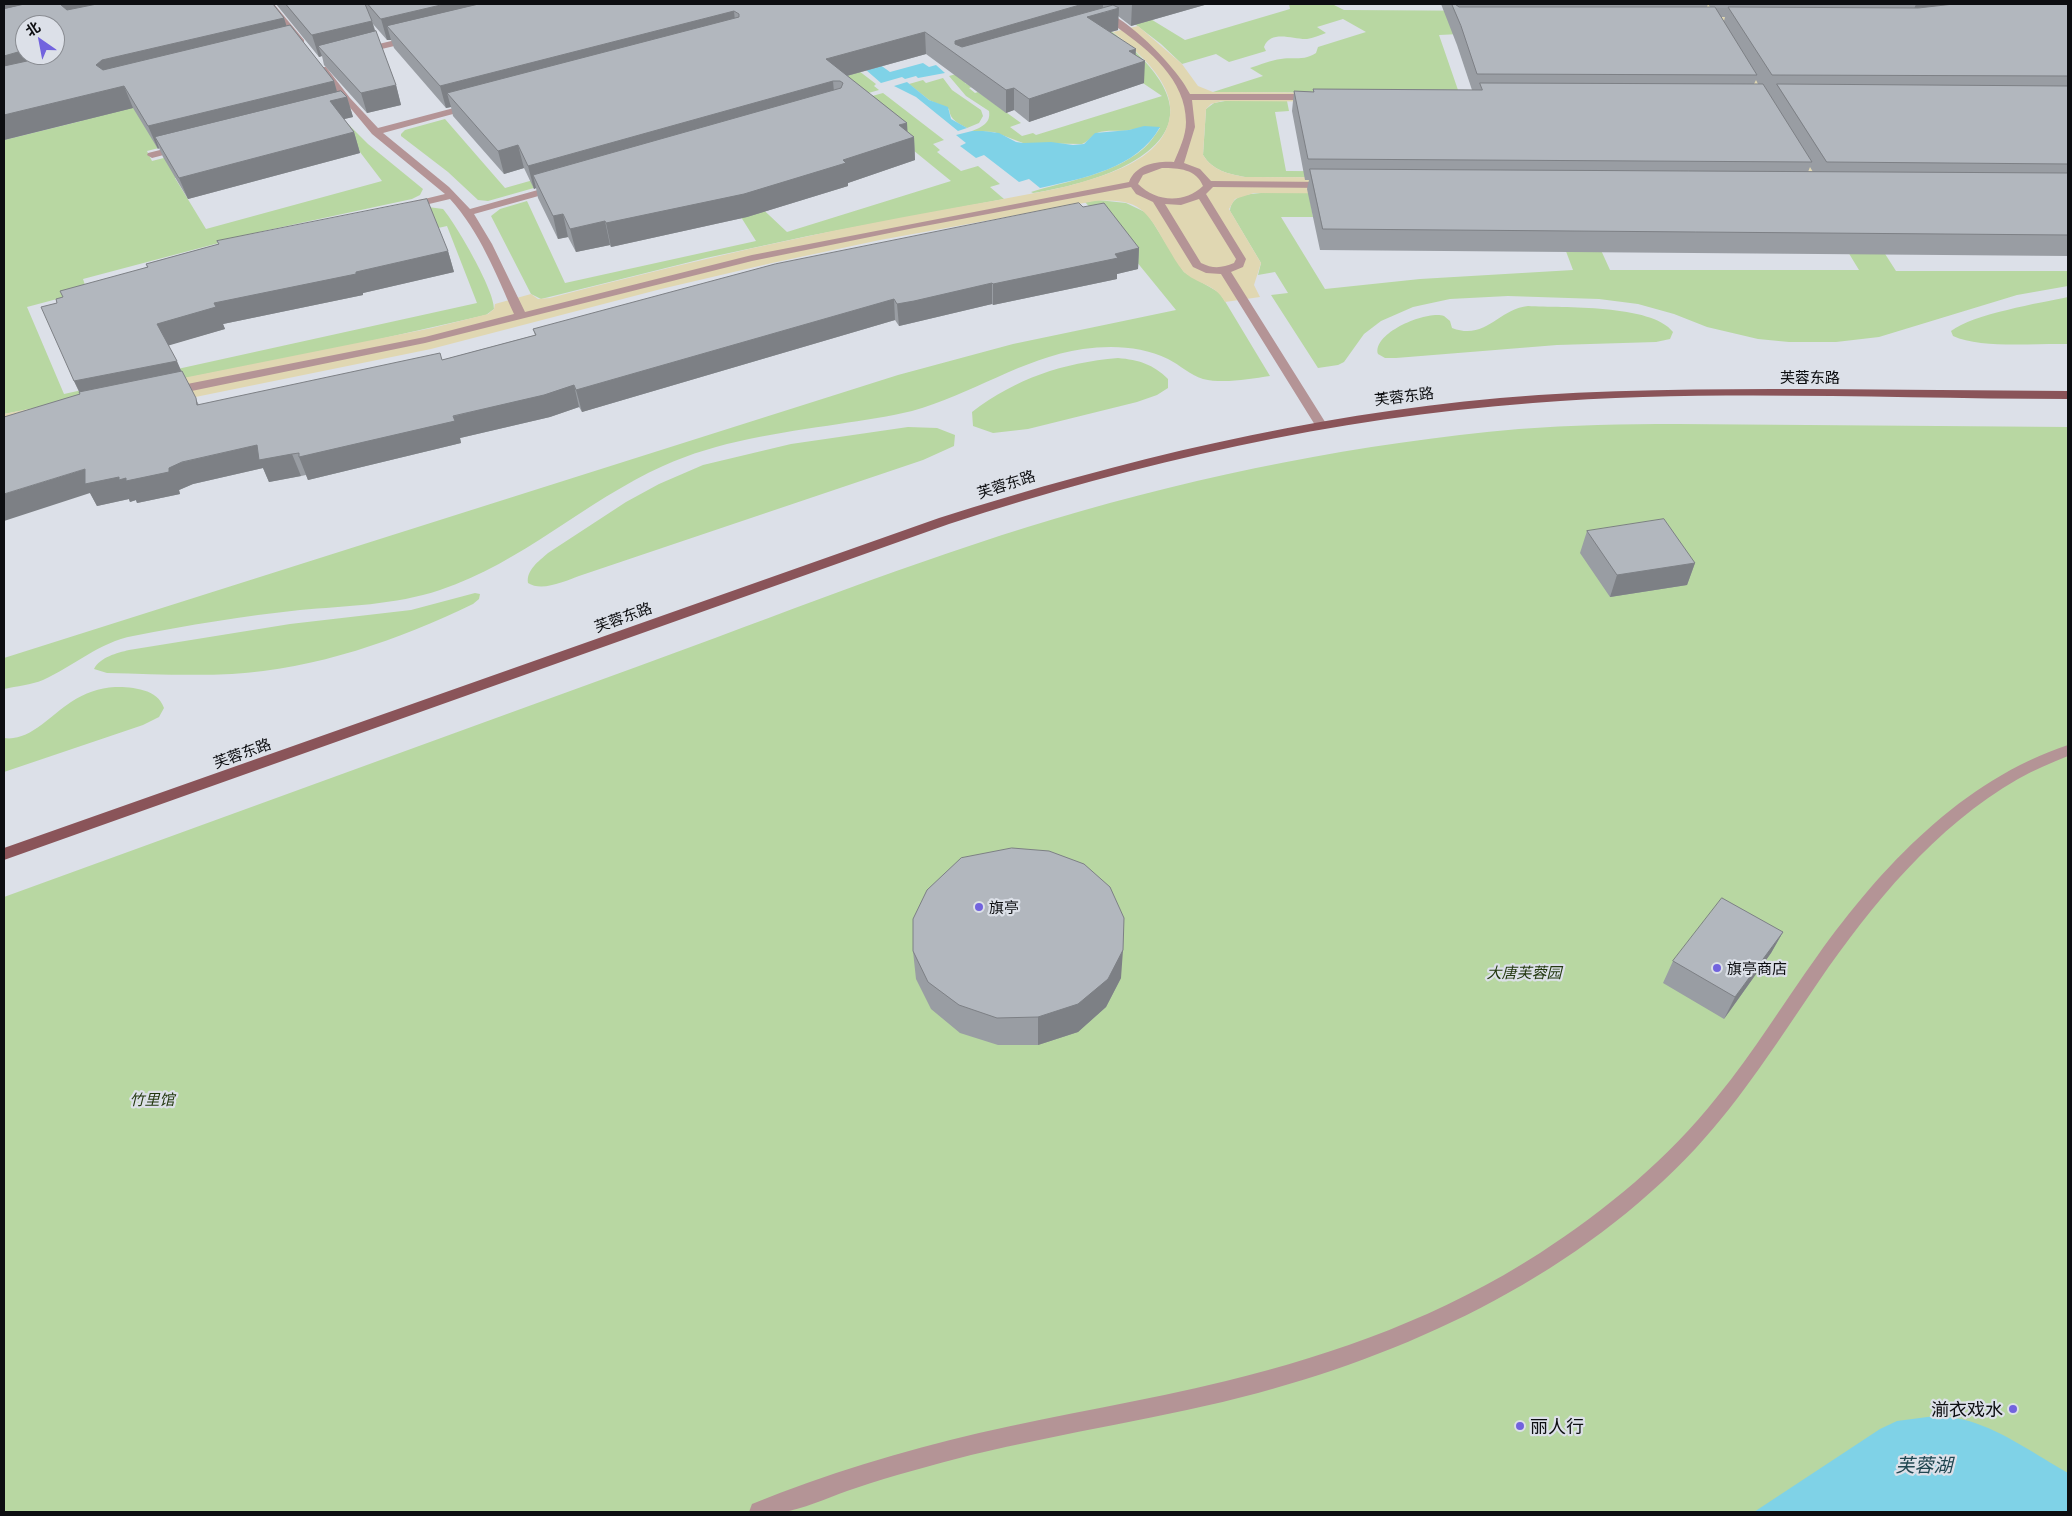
<!DOCTYPE html>
<meta charset="utf-8">
<style>
body{margin:0}
#map{position:relative;width:2072px;height:1516px;overflow:hidden;background:#dce0e8;font-family:Georgia,"Noto Sans SC",serif}
canvas{display:block}
.frame{position:absolute;inset:0;border:5px solid #0d0e11;pointer-events:none}
.north{position:absolute;left:15px;top:15px;width:50px;height:50px;box-sizing:border-box;background:#dce0e8;border:1px solid #898c92;border-radius:50%;rotate:327deg;font-size:14px;font-weight:700;line-height:20px;text-align:center;color:#0d0e11}
.north::after{content:'';display:block;margin:auto;width:18px;height:22px;background:#7263de;clip-path:polygon(50% 0,100% 100%,50% 72%,0 100%)}
</style>
<div id="map">
<canvas width="2072" height="1516"></canvas>
<div class="frame"></div>
<div class="north">北</div>
</div>
<script>
const ctx = document.querySelector('canvas').getContext('2d');
ctx.lineJoin = 'round';
function paint(path, color) { ctx.fillStyle = color; ctx.fill(path, 'evenodd'); }
function stroke(path, color, width, dash) { ctx.strokeStyle = color; ctx.lineWidth = width; ctx.lineCap = dash ? 'butt' : 'round'; ctx.setLineDash(dash || []); ctx.stroke(path); }
function drawText(font, color, halo, rows, align = 'center') {
  ctx.font = font + ' Georgia,"Noto Sans SC",serif'; ctx.lineWidth = 4.5; ctx.setLineDash([]); ctx.textBaseline = 'middle'; ctx.strokeStyle = halo; ctx.fillStyle = color; for (const [text, x, y, turn = 0] of rows) {
    ctx.save(); ctx.translate(x, y); ctx.rotate((+turn || 0) * Math.PI / 180); ctx.textAlign = isNaN(turn) ? turn : align; if (halo) ctx.strokeText(text, 0, 0); ctx.fillText(text, 0, 0); ctx.restore();
  }
}
paint(new Path2D(`
 M1126 4 1185 40 1290 9 1289 4H1332L1344 10 1682 12 1460 34 1439 35 1458 90 1733 91 1735 94 1213 92 1263 76 1250 68C1260 65 1271 60 1281 59 1294 57 1304 61 1316 53L1318 47 1366 32 1343 19 1317 27 1326 33C1320 35 1313 38 1307 39 1294 40 1271 29 1264 47L1266 51 1229 62 1216 54 1182 64 1161 44 1127 18Z
 M1111 31C1135 49 1179 88 1169 122 1156 167 1073 187 1033 193L1031 192C1066 181 1112 175 1143 149 1150 143 1155 135 1160 128 1148 126 1140 129 1129 130 1119 132 1107 129 1097 133 1091 136 1088 142 1082 144L1023 143 994 132 972 131C982 127 991 123 989 111L966 96 949 76 967 71 965 83 972 87 969 88 975 93 978 92 1021 123 1010 127 1022 136 1033 133 1036 135 1162 96 1128 73 1080 34Z
 M859 71 876 84 874 86 879 90 488 201 478 200 448 172 401 136V134L405 130 445 119 505 188 664 143Z
 M943 78 952 90 981 110 983 116 979 123 967 128C958 123 950 120 949 109L929 100 909 84 923 80 926 83Z
 M4 92 308 110 147 151 152 161 315 119 341 117 368 144 423 189 420 195 412 199 268 230 83 279 87 291 27 307 64 394 477 303 447 226 438 228 428 207 443 209C456 224 495 291 494 309L486 315 358 344 4 414V140L81 121ZM344 131 382 181 206 229 175 178Z
 M883 93 944 140 933 144 940 150 937 152 961 171 978 166 1000 184 990 187 1004 199 808 236 706 258 541 299 531 294 491 216 500 209 527 201 565 283 756 241 714 174 734 182 787 232 951 181 881 124 839 105Z
 M1225 101H1287L1289 111 1275 112 1286 171 1493 172 1778 179 1245 177C1229 174 1213 171 1203 155L1206 109 1214 103Z
 M1261 193H1309L1313 217H1281L1325 289 1420 279 1573 270 1549 206 1600 248 1610 270H1859L1814 196H1848L1896 271H2068V286L2017 295 1879 337 1836 342H1789L1758 339 1707 327 1674 314 1638 304 1599 299 1508 296 1450 299 1413 307 1381 321 1364 334 1344 362 1338 365 1318 368 1271 295 1288 293 1275 272 1258 275 1261 263 1230 211C1231 195 1248 194 1261 193Z
 M1098 200 1126 203 1147 213 1184 272 1220 293 1270 376C1249 379 1224 384 1203 379 1190 375 1180 365 1168 359 1142 346 1111 345 1083 349 1022 358 971 395 912 411 888 417 863 420 839 424 779 433 718 441 663 466 585 501 522 563 440 590 395 605 346 606 300 610 244 616 188 625 133 636 100 642 74 666 43 680 31 685 17 686 4 689V658L898 375 1013 344 1176 310 1114 234 1085 202Z
 M2068 297V344C2036 343 1981 349 1953 336L1951 331C1973 314 2040 303 2068 297Z
 M1528 306C1562 308 1652 304 1673 332L1670 339 1656 342 1557 345 1396 358H1385L1378 354C1372 333 1427 310 1444 316L1450 321 1452 328C1486 341 1498 309 1528 306Z
 M1118 358C1139 360 1153 364 1168 379V388L1157 395 1137 402 1028 429 993 433 973 426 972 412C1017 378 1062 363 1118 358Z
 M1677 424 2068 427V1512H4V897C216 820 427 743 639 666 777 616 913 561 1054 519 1205 474 1361 443 1519 429 1571 425 1624 424 1677 424Z
 M908 427 937 428 955 435 954 446 923 460 579 576C565 581 542 592 528 583 526 570 539 561 548 553L626 502 659 484 703 465 791 444Z
 M475 593 480 594 479 599 473 604C398 640 316 669 232 674 191 676 148 674 107 673L94 669C100 657 117 653 129 650L290 624 411 610Z
 M115 687C133 687 158 689 164 708L159 717 143 725 4 772V738C29 742 51 715 71 702 85 693 99 688 115 687Z`), '#b8d7a2');
paint(new Path2D(`
 M1691 4H1715L2068 197 1254 193 1235 199 1229 209 1261 263 1254 285 1260 297 1225 302C1215 283 1197 285 1183 271 1177 264 1173 256 1168 248 1147 212 1142 198 1095 201L880 240 772 263 661 289 431 349 4 436V414L432 328 488 314 494 309 495 304 531 294 538 299 550 298C657 270 764 244 873 223 914 215 956 207 998 200 1029 194 1062 189 1092 179 1118 171 1152 158 1165 132 1186 92 1141 54 1113 32L1138 26 1182 64 1198 86 1213 92 1729 95ZM1222 101 1735 104 1777 179 1245 177C1229 174 1213 171 1203 155L1206 109 1211 104Z`), '#e0d7b2');
paint(new Path2D(`
 M872 59 890 72 923 63 929 67 936 65 945 73 918 78 916 76 905 79 902 77 881 83 858 63Z
 M907 82 929 100 948 107 951 119 967 128 958 131 916 97 894 86Z
 M1144 126 1160 127C1137 169 1083 178 1040 188L1029 179 1019 182 984 155 976 158 960 146 966 143 956 135 972 131H983L999 133 1016 142 1023 143 1051 142 1073 145 1084 144 1095 133 1129 130Z
 M1935 1416C1946 1417 1958 1418 1969 1421 2005 1432 2036 1455 2068 1473V1512H1754L1880 1429 1897 1421Z`), '#7fd2e7');
paint(new Path2D(`
 M266 4H274L304 40V44H298Z
 M1084 4C1115 4 1177 66 1190 94H1314L1319 97 1314 100H1192L1195 127 1184 163 1200 169 1211 181 1327 182 1332 185 1327 188 1213 187 1206 194 1246 259 1243 267 1231 272 1327 425 1325 428 1321 429 1315 425 1221 274 1206 273 1193 267 1153 202 1136 194 1131 187 914 228 752 261 425 343 172 395 166 391 172 387 425 337 514 314C496 274 480 232 450 199L408 209 404 208 403 206 404 204 445 194 372 134 318 69 320 67H326L350 98 378 128 469 104H475V108L383 133 449 187 470 209 552 186H560V190L474 214 492 244 525 312 752 255 1129 182C1136 164 1157 161 1174 162 1179 150 1186 136 1186 122 1186 80 1149 50 1118 28 1108 20 1092 14 1084 4ZM1162 168C1179 168 1196 169 1203 186 1184 204 1156 202 1138 184L1143 175ZM1199 199 1236 259 1234 263C1222 268 1213 269 1201 263L1165 204 1181 205Z
 M412 36 416 39 415 41 361 54 356 51 358 49Z
 M180 145 183 146V150L152 158 147 155 148 153Z
 M2068 745V756C2051 763 2034 770 2018 779 1935 827 1872 904 1819 981 1780 1038 1743 1097 1696 1148 1580 1272 1421 1349 1258 1393 1164 1418 1066 1432 971 1455 933 1465 894 1475 856 1488 834 1495 812 1506 789 1511 777 1514 762 1512 749 1512L752 1504C826 1474 902 1451 979 1433 1061 1414 1144 1401 1226 1381 1337 1354 1444 1315 1540 1253 1606 1210 1668 1159 1717 1097 1754 1052 1784 1002 1818 955 1881 867 1962 780 2068 745Z`), '#b49496');
paint(new Path2D(`
 M1811 389 2068 391V399C1890 399 1711 389 1533 403 1332 418 1140 462 949 524L4 860V848L939 518C1122 460 1308 415 1500 398 1603 389 1707 389 1811 389Z`), '#8a5459');
paint(new Path2D(`
 M4 4H273L284 18 286 26 290 25 334 81 337 92 341 91 347 97 353 117 344 119 354 132 360 153 188 199 163 157 159 148 158 149 133 108 4 140ZM25 25H55V55H25Z
 M276 4H1208L1131 26 1118 16V30L1110 32 1136 55 1144 83 1029 122 1014 110 1006 113 926 54 847 76 907 123V132L914 137 915 160 848 183V186L747 217 611 247 610 245 576 252 568 237 558 239 538 198 536 188 534 189 524 168 504 174 453 116 451 107 446 108 394 48 391 40H387L373 24 396 85 401 105 367 113 324 65 322 56 319 57Z
 M1441 4H1708L1707 7H1710L1708 4H2068V256L1320 250 1307 189 1309 180H1305L1292 111 1294 91 1313 92V89L1472 90 1457 45ZM1721 17H1725L1724 21ZM1756 80 1758 84H1754ZM1810 167 1813 172H1808Z
 M1083 207 1139 248 1138 269 1117 274V279L993 305 992 304 916 322 899 326 895 320 582 412 579 407 550 417 460 438 461 443 308 480 306 475 301 476 269 482 263 468 193 484 179 490 180 494 137 503 136 500 130 502 129 499 97 506 90 493 80 394 74 381 57 303 63 297 147 267 146 264 219 244 217 241 448 251 454 272 363 293V295L223 324 225 329 168 345 199 405 442 360 535 335 533 329Z
 M1587 531 1695 563 1687 585 1610 597 1580 553Z
 M1783 932 1771 953 1724 1019 1663 983 1673 961Z
 M913 951 1121 978 1106 1007 1078 1032 1038 1045H998L960 1033 931 1009 916 979Z`), '#999da3');
paint(new Path2D(`
 M4 4H24L4 23Z
 M63 4H160L76 22 61 5Z
 M445 4H540L387 26 391 40H387L381 19Z
 M1083 4H1103V13L1119 8 1118 30 1086 39 955 54V41Z
 M1132 4H1208L1131 26Z
 M1916 4H2001L1911 17Z
 M734 11 736 32 447 93 451 107 446 108 440 86Z
 M284 18 291 40 105 88 96 65 102 60Z
 M372 21 378 43 318 46 322 56 319 57 312 35Z
 M925 32 926 54 828 81 826 59Z
 M1136 49 1135 64 1145 61 1144 83 1029 122V99L1129 51Z
 M25 50V55H52L4 81V56Z
 M334 81 339 99 347 97 353 117 336 121 155 137 159 148 158 149 148 126Z
 M833 81 835 103 533 175 536 188 534 189 528 166Z
 M396 85 401 105 367 113 361 93Z
 M124 86 133 108 4 140V115Z
 M1014 88V110L1006 113V90Z
 M907 123 908 139 914 137 915 160 848 183V186L747 217 611 247 606 223 843 160 899 125Z
 M354 132 360 153 188 199 179 178Z
 M518 145 524 168 504 174 498 151Z
 M563 214 568 237 558 239 553 216Z
 M605 221 610 245 576 252 570 229Z
 M1139 248 1138 269 1117 274V279L993 305V284Z
 M448 251 454 272 363 293V295L223 324 225 329 167 346 157 324 214 303 356 272Z
 M992 283V304L916 322 899 326 897 304Z
 M894 299 895 320 582 412 576 390Z
 M177 361 186 383 85 403 74 381Z
 M574 385 579 407 550 417 460 438 461 443 308 480 299 457Z
 M257 445 292 454 301 476 269 482 263 468 193 484 179 490 180 494 137 503 136 500 130 502 129 499 97 506 90 493 4 521V494L85 469 119 477Z
 M1695 563 1687 585 1610 597 1617 575Z
 M1783 932 1771 953 1724 1019 1735 997Z
 M1123 950 1121 978 1106 1007 1078 1032 1038 1045V1017Z`), '#7d8085');
const building = new Path2D(`
 M25 4H63L61 5 67 10 97 4H273L284 18 102 60 96 65 103 70 290 25 334 81 148 126 124 86 4 115V66L27 61 37 55H55V42L56 41 55 36V25H50L47 23 44 25H25V50L4 56V9Z
 M286 4H365L372 21 312 35Z
 M368 4H445L381 19Z
 M479 4H1083L955 41V44L962 47 1113 5 1119 8 1087 17 1136 49 1129 51 1145 61 1029 99 1014 88 1006 90 925 32 826 59 907 123 899 125 914 137 843 160 846 163 744 194 606 223 605 221 570 229 563 214 553 216 533 175 841 88 843 83 840 81H833L528 166 518 145 498 151 447 93 739 17V14L734 11 440 86 387 26Z
 M1452 4H1455L1459 7H1715L1757 75 1477 74 1461 26Z
 M1954 4H2068V76L1772 75 1728 7 1918 8Z
 M376 31 396 85 361 93 318 46Z
 M1480 83 1763 84 1812 162 1308 159 1294 91 1314 92 1313 89 1482 90Z
 M1777 84 2068 86V164L1827 162Z
 M341 91 347 97 330 101 354 132 179 178 155 137Z
 M1310 169 2068 173V235L1323 229Z
 M427 199 448 251 356 272V274L214 303 216 307 157 324 177 361 74 381 41 307 57 303 56 299 63 297 60 291 148 267 146 264 219 244 217 241Z
 M1079 203 1083 207 1104 203 1139 248 1115 254 1118 258 993 284 992 283 914 301 897 304 894 299 576 390 574 385 544 395 453 416 455 421 299 457V453L292 454 259 460 257 445 182 462 169 468V472L126 481V478L119 480V477L85 484V469L4 494V417L80 394 79 392 182 371 196 398 197 405 440 353 442 360 536 335 533 329 775 264Z
 M1664 519 1695 563 1617 575 1587 531Z
 M1012 848 1049 851 1084 864 1110 887 1124 918 1123 950 1108 979 1078 1004 1038 1017 997 1018 959 1005 928 982 913 951V919L927 890 961 858Z
 M1722 898 1783 932 1735 997 1673 961Z`);
paint(building, '#b2b7be');
stroke(building, '#7d8085', 1);
for (const [x, y, r, color] of [
 [979,907,5,"#7263de"],
 [1717,968,5,"#7263de"],
 [2013,1409,5,"#7263de"],
 [1520,1426,5,"#7263de"]
]) { const dot = new Path2D(); dot.arc(x, y, r, 0, 2 * Math.PI); ctx.fillStyle = color; ctx.fill(dot); stroke(dot, '#dce0e8', 2); }
drawText('15px', '#0d0e11', '#dce0e8', [
 ["芙蓉东路",1810,377],
 ["芙蓉东路",1404,396,-7],
 ["芙蓉东路",1006,484,-18],
 ["芙蓉东路",623,617,-20],
 ["芙蓉东路",242,753,-20]
]);
drawText('15px', '#0d0e11', '#dce0e8', [
 ["旗亭",989,907],
 ["旗亭商店",1727,968]
], 'left');
drawText('italic 15px', '#22370f', '#dce0e8', [
 ["大唐芙蓉园",1524,972],
 ["竹里馆",152,1099]
]);
drawText('18px', '#0d0e11', '#dce0e8', [
 ["湔衣戏水",2003,1409],
 ["丽人行",1530,1426,"left"]
], 'right');
drawText('italic 19px', '#214751', '#dce0e8', [
 ["芙蓉湖",1924,1465]
]);
</script>
